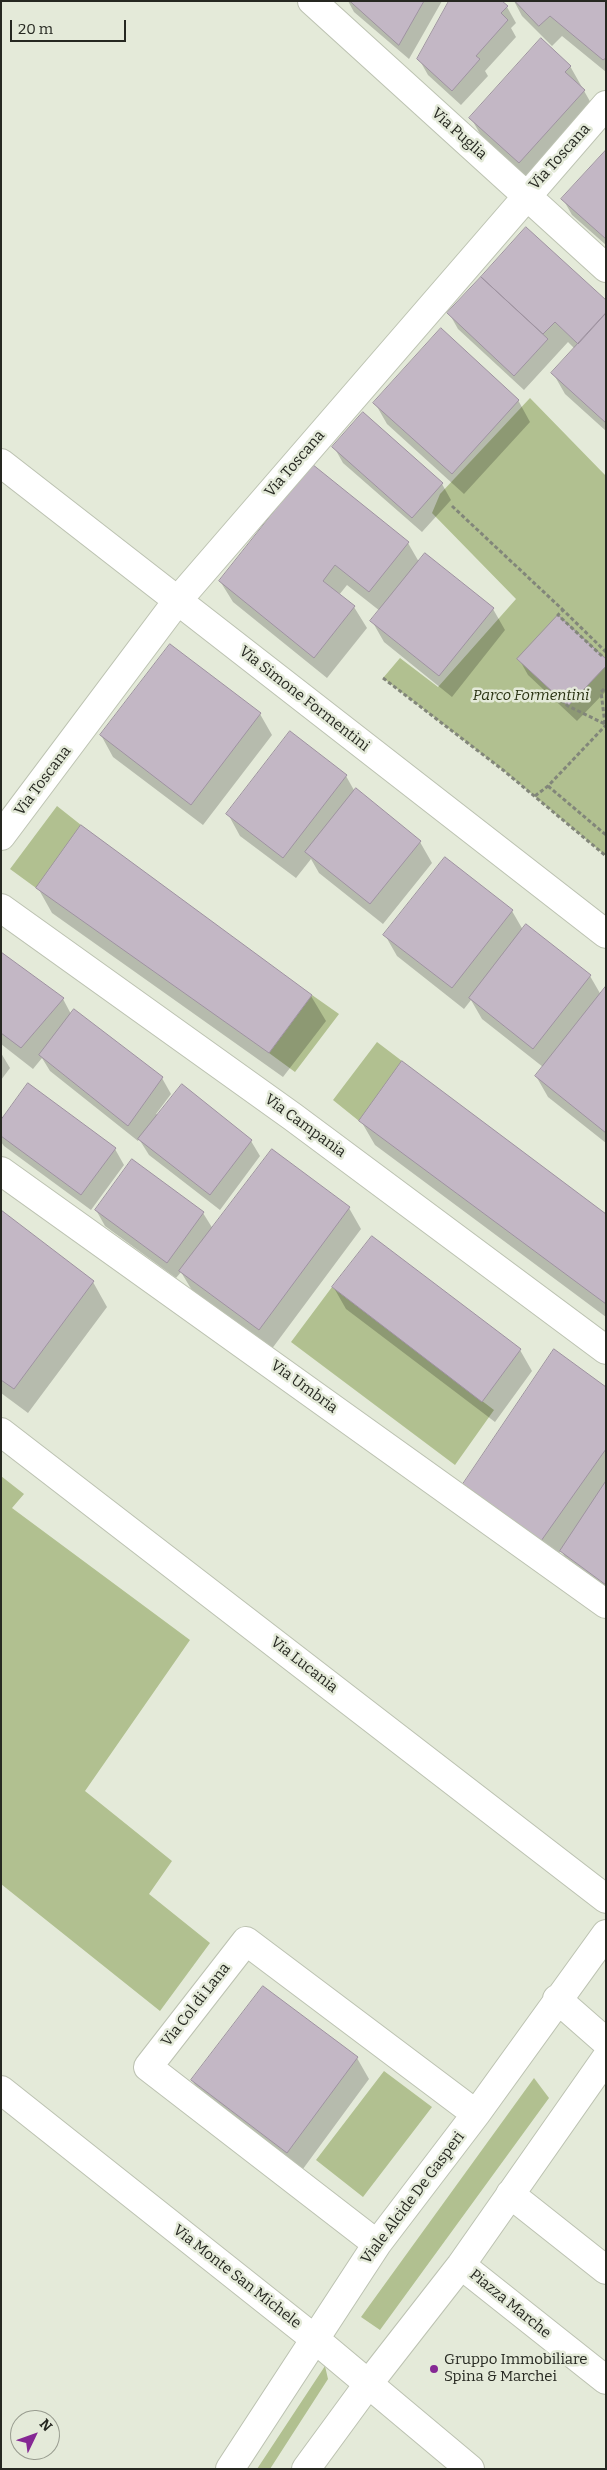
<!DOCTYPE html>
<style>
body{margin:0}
#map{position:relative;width:607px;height:2470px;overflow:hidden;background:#e4ead9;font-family:Bitter,serif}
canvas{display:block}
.frame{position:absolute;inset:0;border:2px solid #262821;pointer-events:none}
.north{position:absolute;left:10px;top:2410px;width:50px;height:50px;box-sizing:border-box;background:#e4ead9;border:1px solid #989c8f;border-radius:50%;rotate:48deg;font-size:14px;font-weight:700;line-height:20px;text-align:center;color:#262821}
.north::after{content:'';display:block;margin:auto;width:18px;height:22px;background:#852894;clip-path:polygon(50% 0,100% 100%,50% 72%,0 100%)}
.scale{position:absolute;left:10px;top:20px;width:116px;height:22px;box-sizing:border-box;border:2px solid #262821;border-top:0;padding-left:6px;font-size:15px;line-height:18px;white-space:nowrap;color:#262821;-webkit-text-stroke:4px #e4ead9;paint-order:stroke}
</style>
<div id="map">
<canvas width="607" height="2470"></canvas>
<div class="frame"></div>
<div class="north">N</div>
<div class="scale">20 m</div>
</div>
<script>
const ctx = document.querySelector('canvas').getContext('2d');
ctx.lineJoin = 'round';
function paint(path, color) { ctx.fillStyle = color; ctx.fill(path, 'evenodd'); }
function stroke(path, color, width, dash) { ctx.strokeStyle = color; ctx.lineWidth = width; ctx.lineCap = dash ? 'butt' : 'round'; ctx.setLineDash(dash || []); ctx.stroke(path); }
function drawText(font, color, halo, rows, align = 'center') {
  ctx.font = font + ' Bitter,serif'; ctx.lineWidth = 5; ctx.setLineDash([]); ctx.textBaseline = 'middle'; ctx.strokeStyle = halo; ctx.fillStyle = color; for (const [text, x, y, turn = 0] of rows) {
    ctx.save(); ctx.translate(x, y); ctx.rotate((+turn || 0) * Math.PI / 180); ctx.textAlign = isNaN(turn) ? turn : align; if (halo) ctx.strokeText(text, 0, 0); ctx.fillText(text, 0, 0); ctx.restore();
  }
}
paint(new Path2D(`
 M530 398 606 476V856L503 770 383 678 400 658 438 687 516 599 432 513 440 494Z
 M57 806 81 825 36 888 10 869Z
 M312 995 339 1014 295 1072 269 1053Z
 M377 1042 402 1061 359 1121 333 1100Z
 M332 1287 494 1410 455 1465 291 1342Z
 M1 1476 24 1494 12 1508 190 1640 85 1791 172 1861 149 1894 210 1943 160 2011 1 1884Z
 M384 2071 432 2107 363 2197 316 2160Z
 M534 2078 549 2098 380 2330 361 2317Z
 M325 2366 328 2379 270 2469H257Z`), '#b1c090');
paint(new Path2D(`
 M348 1H442L409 59 354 12Z
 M514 1H606V72L562 36 552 46 522 16Z
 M507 7 516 23 511 28 516 37 485 71 488 76 461 105 428 75 419 59Z
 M570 66 596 112 531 183 483 139 471 118Z
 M606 152V245L572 215 563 199Z
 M526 229 606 302V431L565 394 553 373 575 349 568 342 524 390 458 329 449 313Z
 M518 400 530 422 464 494 387 424 375 403Z
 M363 414 442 484 451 500 422 532 343 463 334 447Z
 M408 543 419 562 493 609 505 630 452 697 384 642 372 621 380 611 347 585 339 595 354 607 367 628 327 678 233 602 220 581Z
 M519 659 606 661V691L577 721 528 675Z
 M260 714 272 735 203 825 113 757 101 735Z
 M346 776 355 792 420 842 432 863 383 924 319 873 311 859 296 878 240 836 228 814Z
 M82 826 311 996 326 1021 283 1077 52 913 38 888Z
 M512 911 523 930 590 976 601 995 606 988V1143L548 1097 536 1076 543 1067 482 1019 471 1000 464 1009 397 956 385 935Z
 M1 953 63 999 71 1014 162 1078 171 1094 156 1114 251 1141 260 1156 220 1210 149 1155 139 1139 138 1141 50 1071 42 1058 33 1069 1 1044Z
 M1 1053 10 1068 1 1080Z
 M361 1121 606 1216V1317L375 1145Z
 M1 1122 115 1149 124 1165 91 1210 4 1146 1 1142Z
 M349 1208 361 1229 271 1350 193 1292 181 1272 176 1278 105 1226 96 1210 203 1213 213 1229Z
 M1 1212 93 1282 107 1307 28 1413 1 1393Z
 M334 1288 520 1350 532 1371 495 1422 346 1309Z
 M606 1388V1596L574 1573 561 1550 554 1562 476 1505 464 1484Z
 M357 2058 369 2079 300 2173 205 2101 192 2080Z`), '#0003');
const building = new Path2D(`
 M350 1H424L399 45Z
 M449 1H502L508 6 501 13 508 20 476 56 480 59 452 91 417 59Z
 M515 1H606V58L603 60 550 16 539 26Z
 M541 38 571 66 565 72 585 90 519 163 469 118Z
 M606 150V239L561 199Z
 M526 227 606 300V313L578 344 555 322 543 334 481 277Z
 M481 277 548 339 514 376 447 313Z
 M606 313V423L551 373Z
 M441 328 519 400 452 474 373 403Z
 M363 412 443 483 412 518 332 447Z
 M312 464 409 542 369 592 335 565 323 581 355 606 314 658 219 581Z
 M425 553 494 608 439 676 370 621Z
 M558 615 606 659V666L568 706 517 659Z
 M170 644 261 713 191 805 100 735Z
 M290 731 347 775 283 858 226 814Z
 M356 788 421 841 370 904 305 852Z
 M81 825 312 995 269 1053 36 888Z
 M445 857 513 910 452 988 383 935Z
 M526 924 591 975 533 1049 469 998Z
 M1 952 64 998 21 1048 1 1033Z
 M606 986V1133L535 1076Z
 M74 1009 163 1077 128 1126 39 1055Z
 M402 1061 606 1214V1304L359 1121Z
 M28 1083 116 1148 81 1195 1 1136V1120Z
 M182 1084 252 1140 210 1195 138 1139Z
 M272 1149 350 1207 259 1330 179 1271Z
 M132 1159 204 1212 167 1263 95 1210Z
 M1 1210 94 1281 14 1389 1 1380Z
 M372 1236 521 1349 482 1402 332 1287Z
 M554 1349 606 1387V1449L541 1541 463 1484Z
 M606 1481V1585L560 1551Z
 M263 1986 358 2057 287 2153 191 2080Z`);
paint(building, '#c3b7c5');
stroke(building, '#9e92a0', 1);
const minor = new Path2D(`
 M312 1 606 268
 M1 463 606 934
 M1 836 178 600 606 105
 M1 908 293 1117 606 1350
 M1 1171 606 1604
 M1 1432 606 1899
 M557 1999 606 2042
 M1 2090 316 2340 470 2469
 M510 2194 606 2270
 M377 2244 148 2067 246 1941 476 2114
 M461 2265 606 2380
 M230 2469 377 2244 476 2114 606 1934
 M306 2469 369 2383 461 2265 606 2058`);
stroke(minor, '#bcc2b1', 30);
stroke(new Path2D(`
 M452 506 563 610
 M602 656 558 615 563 610 606 652
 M383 678 503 770 606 856
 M561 700 568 706 605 724
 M605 724 601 692 606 687
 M548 786 606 835
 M535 796 548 786 606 725`), '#82867a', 3, [4, 2.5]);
stroke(minor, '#fff', 28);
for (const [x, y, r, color] of [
 [434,2369,5,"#852894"]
]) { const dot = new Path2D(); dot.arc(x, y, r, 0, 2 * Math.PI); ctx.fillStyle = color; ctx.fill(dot); stroke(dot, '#e4ead9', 2); }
drawText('15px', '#262821', '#e4ead9', [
 ["Via Puglia",459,134,42],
 ["Via Toscana",560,157,-48],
 ["Via Toscana",295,464,-49],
 ["Via Simone Formentini",304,699,38],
 ["Via Toscana",43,781,-53],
 ["Via Campania",305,1126,36],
 ["Via Umbria",304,1387,36],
 ["Via Lucania",304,1665,38],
 ["Via Col di Lana",196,2005,-52],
 ["Viale Alcide De Gasperi",413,2198,-53],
 ["Via Monte San Michele",237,2277,38],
 ["Piazza Marche",510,2304,39]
]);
drawText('italic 15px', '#283111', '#e4ead9', [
 ["Parco Formentini",531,696]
]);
drawText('15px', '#262821', '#e4ead9', [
 ["Gruppo Immobiliare",444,2360],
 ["Spina & Marchei",444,2377]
], 'left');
</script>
